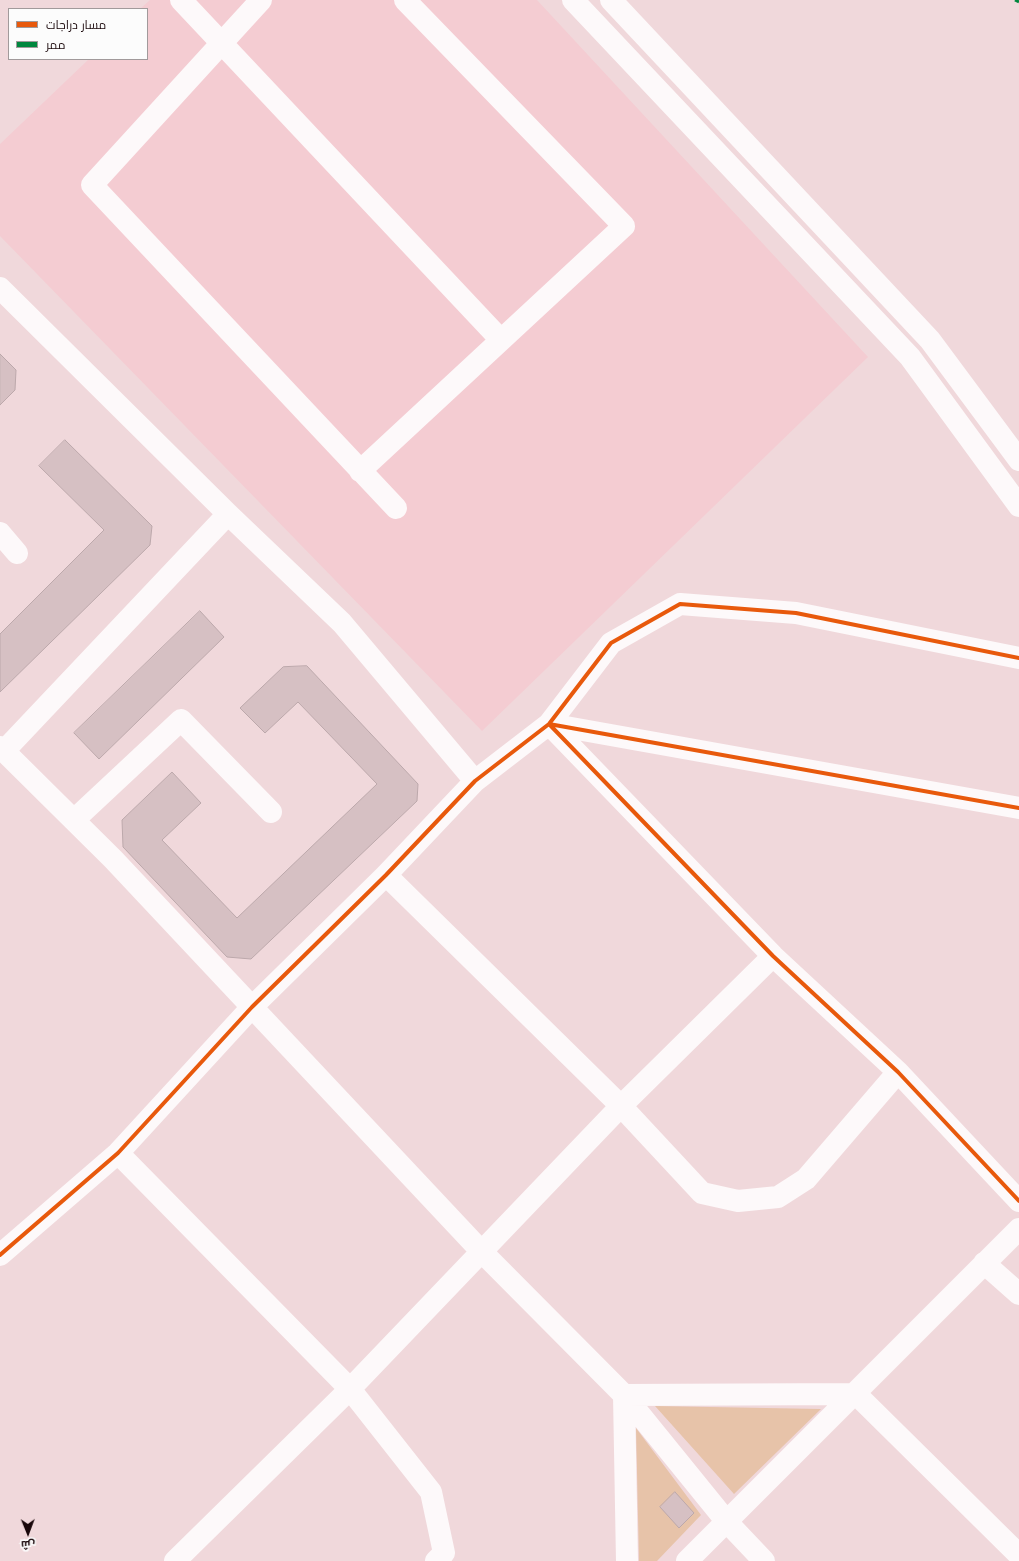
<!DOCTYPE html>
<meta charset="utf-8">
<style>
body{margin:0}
#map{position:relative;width:1019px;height:1561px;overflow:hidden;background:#f0d8db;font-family:Jost,Cairo,sans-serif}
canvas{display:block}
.legend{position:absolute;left:8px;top:8px;width:140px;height:52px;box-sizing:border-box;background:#fcfcfc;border:1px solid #a19a9b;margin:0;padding:5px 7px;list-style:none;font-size:12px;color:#19070a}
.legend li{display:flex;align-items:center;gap:8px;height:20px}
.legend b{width:20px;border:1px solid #a19a9b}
.north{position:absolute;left:8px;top:1513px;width:40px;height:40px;-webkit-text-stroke:3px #fcfcfc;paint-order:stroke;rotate:179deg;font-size:11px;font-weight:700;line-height:16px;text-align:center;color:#19070a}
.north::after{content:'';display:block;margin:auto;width:14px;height:18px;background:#19070a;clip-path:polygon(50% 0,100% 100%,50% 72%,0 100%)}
</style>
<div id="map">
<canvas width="1019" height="1561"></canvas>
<ul class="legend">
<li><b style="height:5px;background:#e8590c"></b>مسار دراجات</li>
<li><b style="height:5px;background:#00873e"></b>ممر</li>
</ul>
<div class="north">ش</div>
</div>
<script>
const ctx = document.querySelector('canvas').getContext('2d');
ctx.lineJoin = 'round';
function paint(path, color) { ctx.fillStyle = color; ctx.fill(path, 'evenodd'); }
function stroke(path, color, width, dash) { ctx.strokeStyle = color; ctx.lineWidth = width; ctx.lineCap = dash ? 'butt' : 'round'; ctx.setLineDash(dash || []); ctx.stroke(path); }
paint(new Path2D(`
 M150 0H537L868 357 482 731 0 236V144L89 59H147V9H140Z`), '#f4ccd2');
paint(new Path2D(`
 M655 1406 821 1409 734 1494Z
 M636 1428 701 1515 657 1561H639Z`), '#e7c3a9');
const building = new Path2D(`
 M0 354 16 370 15 390 0 405Z
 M65 440 152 526 150 545 0 692V634L104 530 39 466Z
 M200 611 224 637 99 759 74 733Z
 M307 666 418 784 417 801 251 959 227 957 123 847 122 820 172 772 201 803 162 840 237 918 377 784 298 702 265 733 240 708 283 667Z
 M675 1492 694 1513 679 1528 660 1507Z`);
paint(building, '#d6c0c3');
stroke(building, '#bca8ab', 1);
stroke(new Path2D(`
 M181 0 501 340
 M261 0 92 185 396 508
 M573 0 910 357 1019 506
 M611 0 930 340 1019 460
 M0 288 228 514 342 623 475 781
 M360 471 624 226 405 0
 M0 533 17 553
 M0 747 113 859 482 1252 624 1395 727 1522 764 1561
 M4 751 228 514
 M1019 808 549 724 773 956 898 1072 1019 1201
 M74 820 181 720 271 812
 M773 956 621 1106 702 1193 738 1201 778 1197 806 1179 898 1072
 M118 1153 350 1389 431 1492 444 1553 436 1561
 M0 1255 118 1153 252 1007 386 875 475 781 549 724 611 643 680 604 796 613 1019 658
 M984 1263 1019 1294
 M175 1561 350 1389 621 1106 386 875
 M627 1561 624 1395 856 1394 1019 1555
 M687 1561 1019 1229`), '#fdf9fa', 22);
stroke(new Path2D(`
 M1015 0 1019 2`), '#00873e', 3, [6, 3]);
stroke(new Path2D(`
 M1019 808 549 724 773 956 898 1072 1019 1201
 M0 1255 118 1153 252 1007 386 875 475 781 549 724 611 643 680 604 796 613 1019 658`), '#e8590c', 4);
</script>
